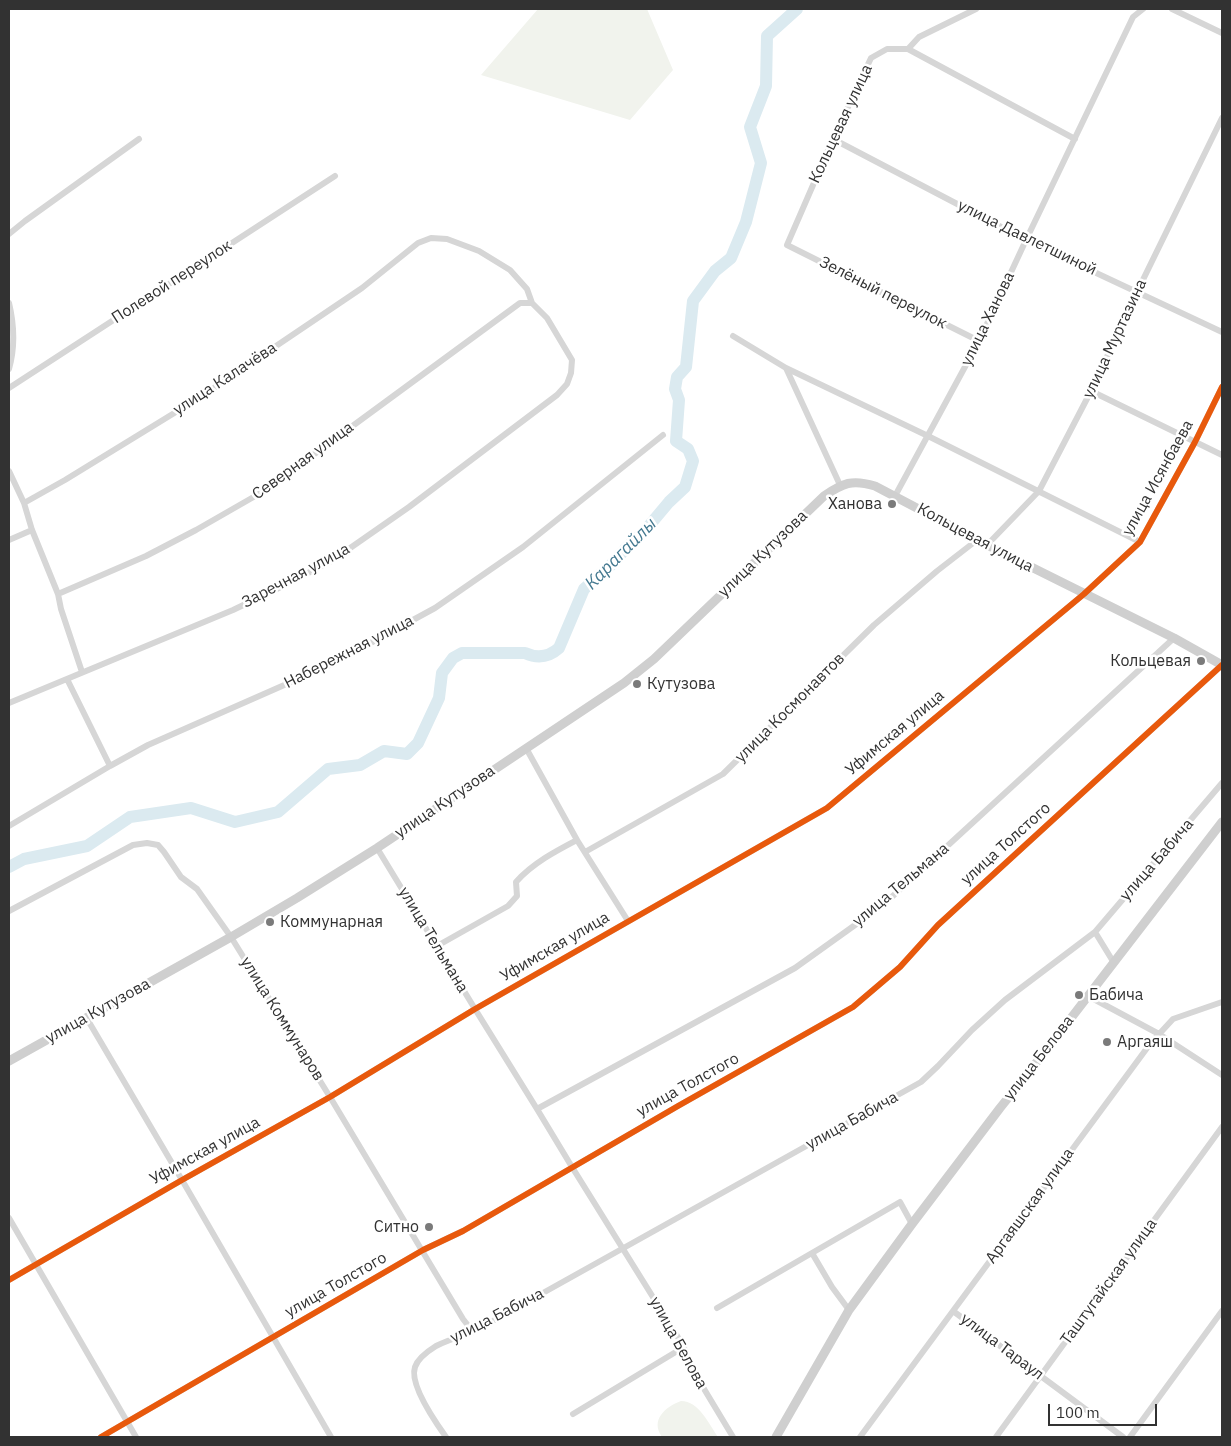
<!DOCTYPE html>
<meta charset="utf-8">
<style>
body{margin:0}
#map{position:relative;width:1231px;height:1446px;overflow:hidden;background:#fff;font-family:"IBM Plex Sans",sans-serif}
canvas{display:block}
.frame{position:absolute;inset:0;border:10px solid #323232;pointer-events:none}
.scale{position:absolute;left:1048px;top:1404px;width:109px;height:22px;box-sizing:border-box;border:2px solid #323232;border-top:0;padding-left:6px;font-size:15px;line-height:18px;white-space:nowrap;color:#323232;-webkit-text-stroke:4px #fff;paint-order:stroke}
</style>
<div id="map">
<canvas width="1231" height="1446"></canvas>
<div class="frame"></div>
<div class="scale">100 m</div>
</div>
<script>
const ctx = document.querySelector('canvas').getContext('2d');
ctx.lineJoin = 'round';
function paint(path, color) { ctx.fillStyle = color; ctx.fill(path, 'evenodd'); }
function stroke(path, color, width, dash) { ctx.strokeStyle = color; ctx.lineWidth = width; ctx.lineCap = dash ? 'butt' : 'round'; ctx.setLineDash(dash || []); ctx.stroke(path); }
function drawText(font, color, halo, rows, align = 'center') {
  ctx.font = font + ' "IBM Plex Sans",sans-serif'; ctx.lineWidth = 5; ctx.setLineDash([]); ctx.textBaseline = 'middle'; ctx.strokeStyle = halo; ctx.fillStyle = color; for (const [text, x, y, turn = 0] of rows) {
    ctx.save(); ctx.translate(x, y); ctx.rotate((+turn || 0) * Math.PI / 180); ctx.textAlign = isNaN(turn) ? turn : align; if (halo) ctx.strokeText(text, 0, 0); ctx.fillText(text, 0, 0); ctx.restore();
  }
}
paint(new Path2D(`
 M538 9H647L673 70 630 120 481 75Z
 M681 1401C699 1401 709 1424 718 1437H662C650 1420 665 1407 681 1401Z`), '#f1f3ed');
stroke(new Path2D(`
 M9 867 24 859 87 846 130 817 191 808 235 822 278 812 328 769 360 765 384 751 407 754 418 743 439 698 442 673 453 658 462 653H525C538 659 549 657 559 648L584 589 611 565 627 547 643 533 669 502 685 487 693 461 688 449 676 441 679 400 675 389 677 377 686 367 693 301 715 271 731 258 746 222 761 163 750 127 766 86 767 36 797 9`), '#dbeaf0', 12);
stroke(new Path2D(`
 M976 9 919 37 908 49H887L871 58 833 139 787 245 979 341
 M1172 9 1222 33
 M908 49 1075 139
 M833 139 1026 240 1222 332
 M9 234 25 221 139 139
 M9 303C14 324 15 348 9 369
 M733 336 786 368 928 436 1140 542
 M786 368 840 485
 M9 388 335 176
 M1091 391 1222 455
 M9 471 24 503 32 530 58 594 61 609 82 672
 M895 496 979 341 1026 240 1133 17 1143 9
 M9 540 32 530
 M987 545 1039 491 1091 391 1137 292 1222 118
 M58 594 146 556 196 530 264 491 520 303H532
 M67 679 110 766
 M9 703 233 610 283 586 333 560 409 507 557 395 567 384 571 373 572 360 547 318 532 303 527 289 510 270 479 251 447 239 431 238 418 243 362 288 202 396 65 480 24 503
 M526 748 577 840 628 921
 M9 826 110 766 148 745 332 664 435 608 523 547 663 435
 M377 848 475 1009 537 1109 572 1167 684 1347 686 1359 733 1437
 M585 852 723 774 874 625 937 571 977 540
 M9 911 133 845 147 843 158 845 164 852 181 877 197 889 231 937 330 1097 463 1319 473 1332
 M1095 932 1114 963
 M437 946 508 906 517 896 516 882C533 863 556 851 577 840
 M1088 996 1159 1034 1222 1075
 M86 1017 182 1180 331 1437
 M537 1109 795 968 883 905 1174 638
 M9 1218 136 1437
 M812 1253 832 1287 849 1310
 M9 1280 182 1180 330 1097 475 1009 827 808 1084 594 1140 542 1195 442 1222 387
 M717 1308 900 1202 912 1224
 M953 1311 1123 1437
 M573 1414 684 1347
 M101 1437 423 1250 463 1231 678 1106 853 1007 900 967 938 925 1222 665
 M446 1437C436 1423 409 1384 415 1367 418 1358 428 1351 436 1346 448 1340 461 1336 473 1332L921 1082 938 1066 972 1030 1005 1000 1095 932 1222 783
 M860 1437 1150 1044 1173 1019 1222 1002
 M996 1437 1222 1127
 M1130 1437 1222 1311`), '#d6d6d6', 6);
stroke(new Path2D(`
 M9 1061 231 937 297 898 377 848 624 683 654 659 824 496C843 483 852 479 875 486L987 545 1174 638 1222 665
 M776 1437 849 1310 912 1224 1000 1108 1048 1048 1222 822`), '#cfcfcf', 9);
stroke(new Path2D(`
 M9 1280 182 1180 330 1097 475 1009 827 808 1084 594 1140 542 1195 442 1222 387
 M101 1437 423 1250 463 1231 678 1106 853 1007 900 967 938 925 1222 665`), '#e8590c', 6);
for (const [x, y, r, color] of [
 [892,504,5,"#7a7a7a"],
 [1201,661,5,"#7a7a7a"],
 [637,684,5,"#7a7a7a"],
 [270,922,5,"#7a7a7a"],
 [1079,995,5,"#7a7a7a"],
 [1107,1042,5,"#7a7a7a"],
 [429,1227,5,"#7a7a7a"]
]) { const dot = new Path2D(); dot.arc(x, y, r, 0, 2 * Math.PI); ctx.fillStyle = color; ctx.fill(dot); stroke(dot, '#fff', 2); }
drawText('16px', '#323232', '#fff', [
 ["Кольцевая улица",841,124,-65],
 ["улица Давлетшиной",1027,238,26],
 ["Полевой переулок",172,282,-33],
 ["Зелёный переулок",883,293,27],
 ["улица Ханова",988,319,-64],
 ["улица Муртазина",1115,339,-65],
 ["улица Калачёва",225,379,-33],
 ["Северная улица",303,461,-36],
 ["улица Исянбаева",1158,478,-61],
 ["Кольцевая улица",975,538,28],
 ["улица Кутузова",763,554,-44],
 ["Заречная улица",296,576,-28],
 ["Набережная улица",349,652,-27],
 ["улица Космонавтов",790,708,-45],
 ["Уфимская улица",895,733,-40],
 ["улица Кутузова",445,802,-34],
 ["улица Толстого",1006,844,-42],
 ["улица Бабича",1157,860,-49],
 ["улица Тельмана",901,885,-40],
 ["улица Тельмана",433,940,59],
 ["Уфимская улица",555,947,-30],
 ["улица Кутузова",98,1011,-29],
 ["улица Коммунаров",282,1019,58],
 ["улица Белова",1039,1058,-52],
 ["улица Толстого",688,1085,-29],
 ["улица Бабича",852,1121,-29],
 ["Уфимская улица",205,1151,-29],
 ["Аргаяшская улица",1030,1206,-54],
 ["Таштугайская улица",1109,1282,-54],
 ["улица Толстого",336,1285,-30],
 ["улица Бабича",497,1316,-27],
 ["улица Белова",678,1343,61],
 ["улица Тараул",1002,1347,37]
]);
drawText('16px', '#323232', '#fff', [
 ["Ханова",882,504,"right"],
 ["Кольцевая",1191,661,"right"],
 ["Кутузова",647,684],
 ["Коммунарная",280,922],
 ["Бабича",1089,995],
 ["Аргаяш",1117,1042],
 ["Ситно",419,1227,"right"]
], 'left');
drawText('italic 18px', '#447990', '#fff', [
 ["Карагайлы",621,554,-45]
]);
</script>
